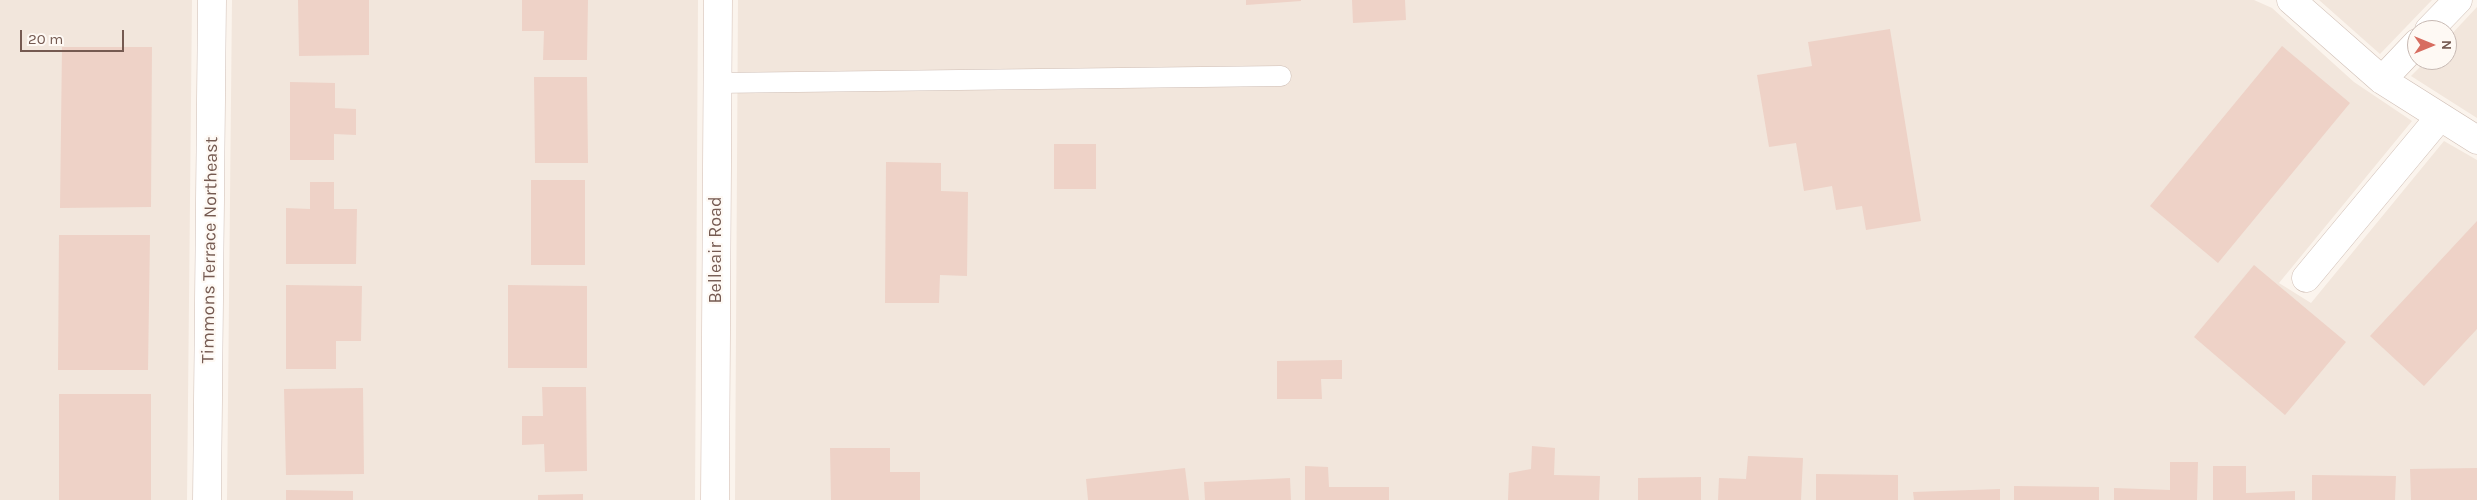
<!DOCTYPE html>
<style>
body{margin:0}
#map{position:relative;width:2477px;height:500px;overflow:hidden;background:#fbf4ed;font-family:Karla,sans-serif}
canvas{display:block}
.north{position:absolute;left:2407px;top:20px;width:50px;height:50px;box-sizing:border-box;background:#fef9f4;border:1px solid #c7b9b3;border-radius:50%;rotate:90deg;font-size:14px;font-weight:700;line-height:20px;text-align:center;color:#755a51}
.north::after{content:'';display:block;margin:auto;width:18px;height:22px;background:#d76d60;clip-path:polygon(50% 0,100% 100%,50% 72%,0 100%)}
.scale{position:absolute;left:20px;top:30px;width:104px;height:22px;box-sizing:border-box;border:2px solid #755a51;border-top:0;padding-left:6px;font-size:15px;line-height:18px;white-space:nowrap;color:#755a51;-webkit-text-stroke:4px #fef9f4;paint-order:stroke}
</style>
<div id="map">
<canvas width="2477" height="500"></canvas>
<div class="north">N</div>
<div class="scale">20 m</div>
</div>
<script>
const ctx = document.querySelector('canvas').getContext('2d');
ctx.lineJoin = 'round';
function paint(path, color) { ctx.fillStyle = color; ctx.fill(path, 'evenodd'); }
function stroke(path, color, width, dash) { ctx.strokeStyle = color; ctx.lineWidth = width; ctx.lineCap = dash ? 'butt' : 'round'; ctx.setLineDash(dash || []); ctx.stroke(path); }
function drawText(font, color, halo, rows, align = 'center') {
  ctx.font = font + ' Karla,sans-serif'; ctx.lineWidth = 4.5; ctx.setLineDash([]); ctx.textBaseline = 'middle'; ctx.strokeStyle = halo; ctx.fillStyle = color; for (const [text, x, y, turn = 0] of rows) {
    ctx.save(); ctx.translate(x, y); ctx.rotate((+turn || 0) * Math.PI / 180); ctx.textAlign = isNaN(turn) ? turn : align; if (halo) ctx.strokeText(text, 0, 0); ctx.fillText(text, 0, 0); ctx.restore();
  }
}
paint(new Path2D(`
 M0 0H192L187 500H0Z
 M232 0H698L695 500H227Z
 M738 0H2254L2272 8 2354 82 2412 121 2279 283 2311 303 2444 141 2477 160V500H735Z
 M2319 0H2432L2380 54Z
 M2477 7V118L2411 76 2427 60H2447V39Z`), '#f2e6dc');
paint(new Path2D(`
 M298 0H369V55L299 56Z
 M522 0H588L587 60H543L544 31H522Z
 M1246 0H1301V1L1246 5Z
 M1352 0H1405L1406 20 1353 23Z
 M1890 29 1921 221 1866 230 1862 206 1836 210 1832 186 1804 191 1796 143 1769 147 1757 75 1812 66 1808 42Z
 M2282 46 2350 103 2218 263 2150 206Z
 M62 47H152L151 207 60 208Z
 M534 77H587L588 163H535Z
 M290 82 335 83V108L356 109V135L334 134V160H290Z
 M1054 144H1096V189H1054Z
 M886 162 941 163V191L968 192 967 276 940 275 939 303H885Z
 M531 180H585V265H531Z
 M310 182H334V209H357L356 264H286V208L310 209Z
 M2477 221V329L2424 386 2370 336Z
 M59 235H150L148 370H58Z
 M2254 265 2346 342 2285 415 2194 337Z
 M286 285 362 286 361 341H336V369H286Z
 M508 285 587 286V368H508Z
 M1342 360V379H1321L1322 399H1277V361Z
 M542 387H586L587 471 545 472 544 444 522 445V416H543Z
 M363 388 364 474 286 475 284 389Z
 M59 394H151V500H59Z
 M1532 446 1555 448 1554 475 1600 476 1599 500H1508L1509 473 1531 469Z
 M830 448H890V472H920V500H831Z
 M1748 456 1803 458 1801 500H1718L1719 478 1746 479Z
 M2170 462H2198L2197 500H2114V488L2170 490Z
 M1305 466 1328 467 1329 487H1389V500H1305Z
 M2213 466H2246V493L2295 491V500H2213Z
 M1185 468 1189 500H1088L1086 479Z
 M2477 468V500H2411L2410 469Z
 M1816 474 1898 475V500H1816Z
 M2312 475 2396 476 2395 500H2312Z
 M1701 477V500H1638V478Z
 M1290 478 1291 500H1205L1204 482Z
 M2014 486 2099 487V500H2014Z
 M2000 489V500H1914L1913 492Z
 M286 490 353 491V500H286Z
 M583 494V500H538V495Z`), '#eed2c7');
const lane = new Path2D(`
 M717 83 1281 76`);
const street = new Path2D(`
 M2291 0 2382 80 2477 140
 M2429 30 2458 0
 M2382 80 2417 43
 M2306 278 2439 118
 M207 500 212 0`);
const secondary = new Path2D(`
 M715 500 718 0`);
stroke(lane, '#cfbeb5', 21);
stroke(street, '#cfbeb5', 29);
stroke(secondary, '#d2bdb3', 29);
stroke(lane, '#fff', 20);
stroke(street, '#fff', 28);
stroke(secondary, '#fff', 28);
drawText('18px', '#755a51', '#fef9f4', [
 ["Timmons Terrace Northeast",210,250,-89],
 ["Belleair Road",716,250,-90]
]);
</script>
